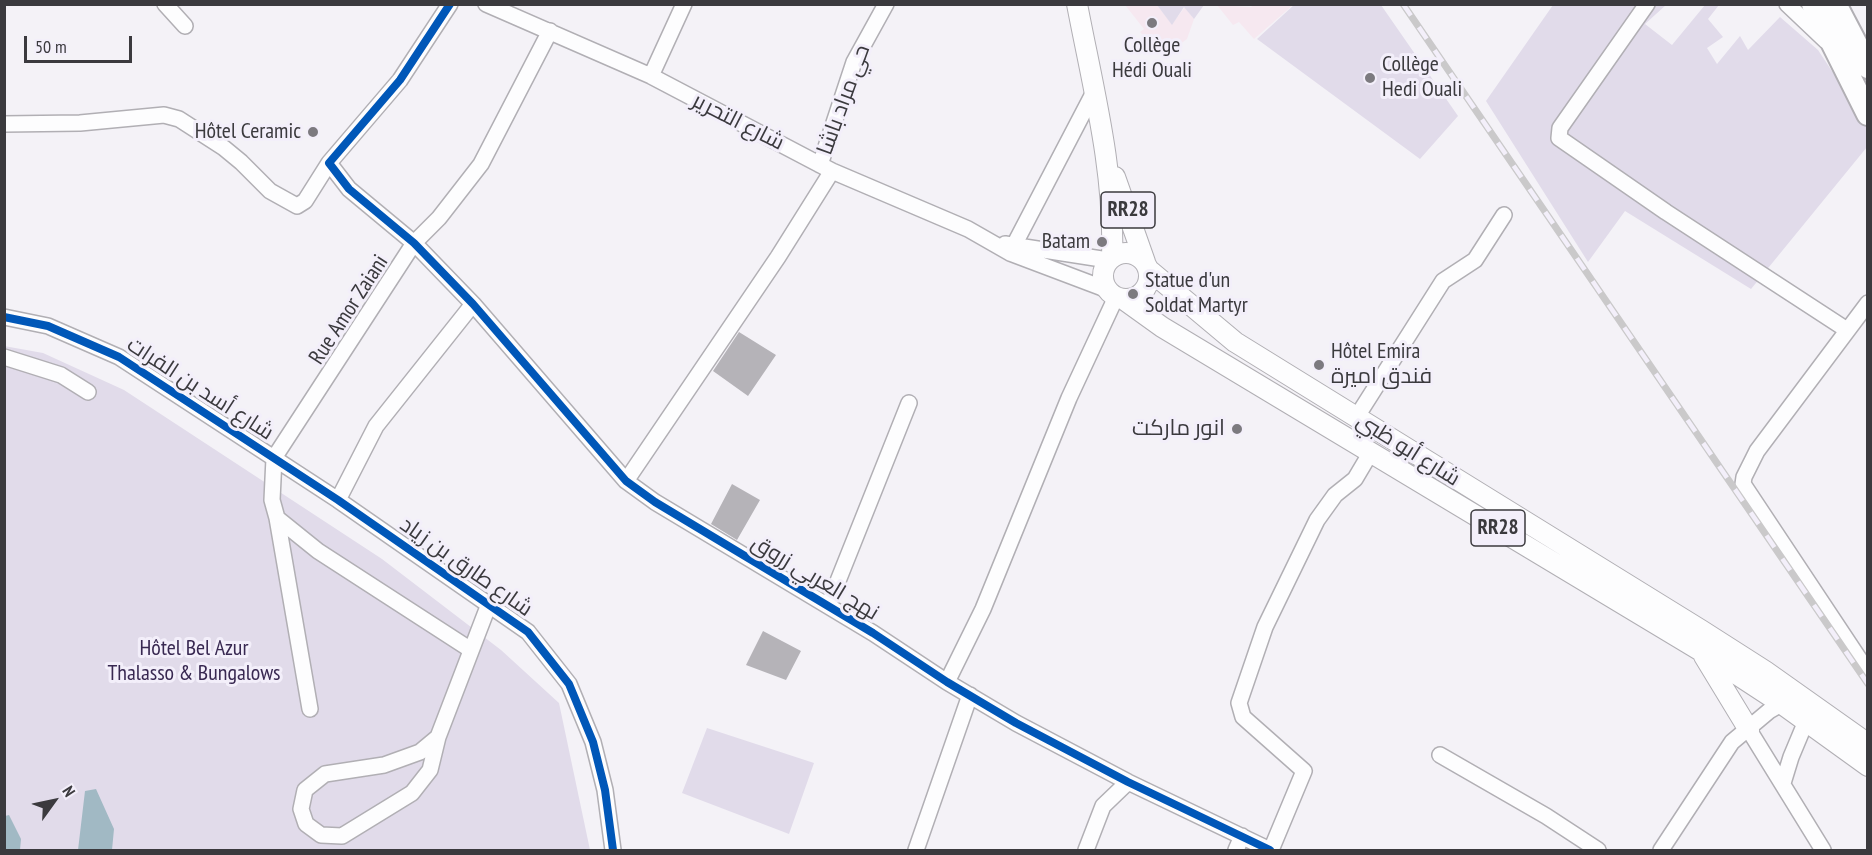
<!DOCTYPE html>
<meta charset="utf-8">
<style>
body{margin:0}
#map{position:relative;width:1872px;height:855px;overflow:hidden;background:#f4f2f7;font-family:"PT Sans Narrow",sans-serif}
canvas{display:block}
.frame{position:absolute;inset:0;border:6px solid #3b3a3e;pointer-events:none}
.north{position:absolute;left:24px;top:771px;width:60px;height:60px;-webkit-text-stroke:4px #f3effa;paint-order:stroke;rotate:57deg;font-size:16px;font-weight:700;line-height:24px;text-align:center;color:#3b3a3e}
.north::after{content:'';display:block;margin:auto;width:21px;height:27px;background:#3b3a3e;clip-path:polygon(50% 0,100% 100%,50% 72%,0 100%)}
.scale{position:absolute;left:24px;top:36px;width:108px;height:27px;box-sizing:border-box;border:3px solid #3b3a3e;border-top:0;padding-left:8px;font-size:18px;line-height:21px;white-space:nowrap;color:#3b3a3e;-webkit-text-stroke:4px #f3effa;paint-order:stroke}
</style>
<div id="map">
<canvas width="1872" height="855"></canvas>
<div class="frame"></div>
<div class="north">N</div>
<div class="scale">50 m</div>
</div>
<script>
const ctx = document.querySelector('canvas').getContext('2d');
ctx.lineJoin = 'round';
function paint(path, color) { ctx.fillStyle = color; ctx.fill(path, 'evenodd'); }
function stroke(path, color, width, dash) { ctx.strokeStyle = color; ctx.lineWidth = width; ctx.lineCap = dash ? 'butt' : 'round'; ctx.setLineDash(dash || []); ctx.stroke(path); }
function drawText(font, color, halo, rows, align = 'center') {
  ctx.font = font + ' "PT Sans Narrow",Cairo,sans-serif'; ctx.lineWidth = 6; ctx.setLineDash([]); ctx.textBaseline = 'middle'; ctx.strokeStyle = halo; ctx.fillStyle = color; for (const [text, x, y, turn = 0] of rows) {
    ctx.save(); ctx.translate(x, y); ctx.rotate((+turn || 0) * Math.PI / 180); ctx.textAlign = isNaN(turn) ? turn : align; if (halo) ctx.strokeText(text, 0, 0); ctx.fillText(text, 0, 0); ctx.restore();
  }
}
paint(new Path2D(`
 M1254 4 1293 5 1254 39 1239 22 1233 25 1217 5 1251 7Z
 M1125 5H1157L1172 24 1185 7 1194 19 1187 39 1165 55 1154 38 1149 42 1140 32 1144 29Z`), '#f6e8f0');
paint(new Path2D(`
 M1295 4 1381 5 1458 116 1420 159 1257 39Z
 M1157 5H1204L1194 19 1184 7 1172 25Z
 M1553 5H1666L1645 24 1672 45 1705 5H1719L1708 19 1723 37 1707 48 1717 64 1740 36 1748 50 1780 17 1818 50 1867 124V147L1751 289 1625 211 1588 262 1486 101Z
 M4 346 43 353 124 390 382 559 501 650 559 703 590 850H5Z
 M707 728 814 763 789 834 682 793Z`), '#e1dbea');
paint(new Path2D(`
 M96 789 114 829 112 850H78L85 791Z
 M9 815 21 839 20 850H5V816Z`), '#a1b9c4');
paint(new Path2D(`
 M739 332 776 355 748 396 713 371Z
 M732 484 760 500 737 540 711 524Z
 M763 631 801 651 786 680 746 665Z`), '#b5b3b8');
const minor = new Path2D(`
 M165 4 185 26
 M450 4 400 80 329 163 349 189 414 243 473 304 626 481 655 502 873 633 947 682 1016 723 1128 782 1270 850
 M486 4 651 76 832 171 968 229 1010 253 1108 290
 M1647 4 1560 128 1559 138 1666 212 1847 330
 M1787 4 1826 41
 M651 76 684 4
 M4 124 80 123 164 115 179 119 224 148 241 162 270 191 297 206 305 201 329 163
 M820 165 854 62 886 4
 M1005 244 1108 260
 M1010 253 1094 92
 M1868 303 1757 451 1744 477 1743 484 1868 672
 M4 317 48 326 119 357 338 500 528 632 569 684 593 742 605 790 613 850
 M4 357 61 375 88 392
 M1356 418 1443 281 1475 260 1504 215
 M274 458 414 243 439 218 481 164 550 31
 M274 458 272 500 277 518 318 551 471 650
 M626 481 778 257 832 171
 M338 500 376 426 473 304
 M277 518 310 709
 M828 606 909 403
 M947 682 983 609 1069 398 1116 297
 M1749 730 1823 850
 M438 737 420 752 384 765 325 774 305 790 301 809 306 824 321 835 342 836 412 793 430 770 438 737 489 604
 M1440 755 1546 816 1598 850
 M1783 783 1791 757 1809 714
 M916 850 970 695
 M1086 850 1103 806 1128 782
 M1236 850 1242 836
 M1271 850 1304 771 1243 717 1239 703 1265 627 1317 520 1335 495 1355 479 1371 452
 M1661 850 1732 742 1769 711 1790 699`);
const major = new Path2D(`
 M1077 4C1093 88 1115 171 1112 257
 M1115 177 1145 262
 M1103 276a23 23 0 1 1 46 0a23 23 0 1 1-46 0Z
 M1149 270 1235 342 1701 630 1765 671 1868 744
 M1123 299 1162 327 1701 651 1782 704 1868 766
 M1704 656 1749 730`);
const highway = new Path2D(`
 M1813 4 1868 114
 M1835 4 1868 67`);
stroke(minor, '#b1afb4', 18);
stroke(major, '#b1afb4', 22);
stroke(highway, '#b1afb4', 26);
stroke(minor, '#fdfdfe', 15);
stroke(major, '#fdfdfe', 20);
stroke(highway, '#fdfdfe', 22);
const rail = new Path2D(`
 M1403 4 1868 684`);
stroke(rail, '#cac9ca', 7);
stroke(rail, '#f3effa', 4.5, [14]);
stroke(new Path2D(`
 M450 4 400 80 329 163 349 189 414 243 473 304 626 481 655 502 873 633 947 682 1016 723 1128 782 1270 850
 M4 317 48 326 119 357 338 500 528 632 569 684 593 742 605 790 613 850`), '#0057b8', 8);
for (const [x, y, r, color] of [
 [1152,23,6,"#7c7a7f"],
 [1370,78,6,"#7c7a7f"],
 [313,132,6,"#7c7a7f"],
 [1102,242,6,"#7c7a7f"],
 [1133,294,6,"#7c7a7f"],
 [1319,365,6,"#7c7a7f"],
 [1237,429,6,"#7c7a7f"]
]) { const dot = new Path2D(); dot.arc(x, y, r, 0, 2 * Math.PI); ctx.fillStyle = color; ctx.fill(dot); stroke(dot, '#f3effa', 2); }
for (const [x, y, w] of [
 [1128,210,54],
 [1498,528,54]
]) { const box = new Path2D(); box.roundRect(x - w / 2, y - 18, w, 36, 4.5); ctx.fillStyle = '#f3effa'; ctx.fill(box); stroke(box, '#3b3a3e', 1.5); }
drawText('bold 21px', '#3b3a3e', null, [
 ["RR28",1128,210],
 ["RR28",1498,528]
]);
drawText('22px', '#3b3a3e', '#f3effa', [
 ["Collège",1152,46,"center"],
 ["Hédi Ouali",1152,71,"center"],
 ["Collège",1382,65],
 ["Hedi Ouali",1382,90],
 ["Hôtel Ceramic",301,132,"right"],
 ["Batam",1090,242,"right"],
 ["Statue d'un",1145,281],
 ["Soldat Martyr",1145,306],
 ["Hôtel Emira",1331,352],
 ["فندق اميرة",1331,377],
 ["انور ماركت",1225,429,"right"]
], 'left');
drawText('22px', '#3b3a3e', '#f3effa', [
 ["حي مراد باشا",844,100,-70],
 ["شارع التحرير",738,122,27],
 ["Rue Amor Zaiani",349,310,-57],
 ["شارع أسد بن الفرات",200,389,33],
 ["شارع أبو ظبي",1408,450,32],
 ["شارع طارق بن زياد",466,567,35],
 ["نهج العربي زروق",815,578,31]
]);
drawText('22px', '#382851', '#f3effa', [
 ["Hôtel Bel Azur",194,649],
 ["Thalasso & Bungalows",194,674]
]);
</script>
